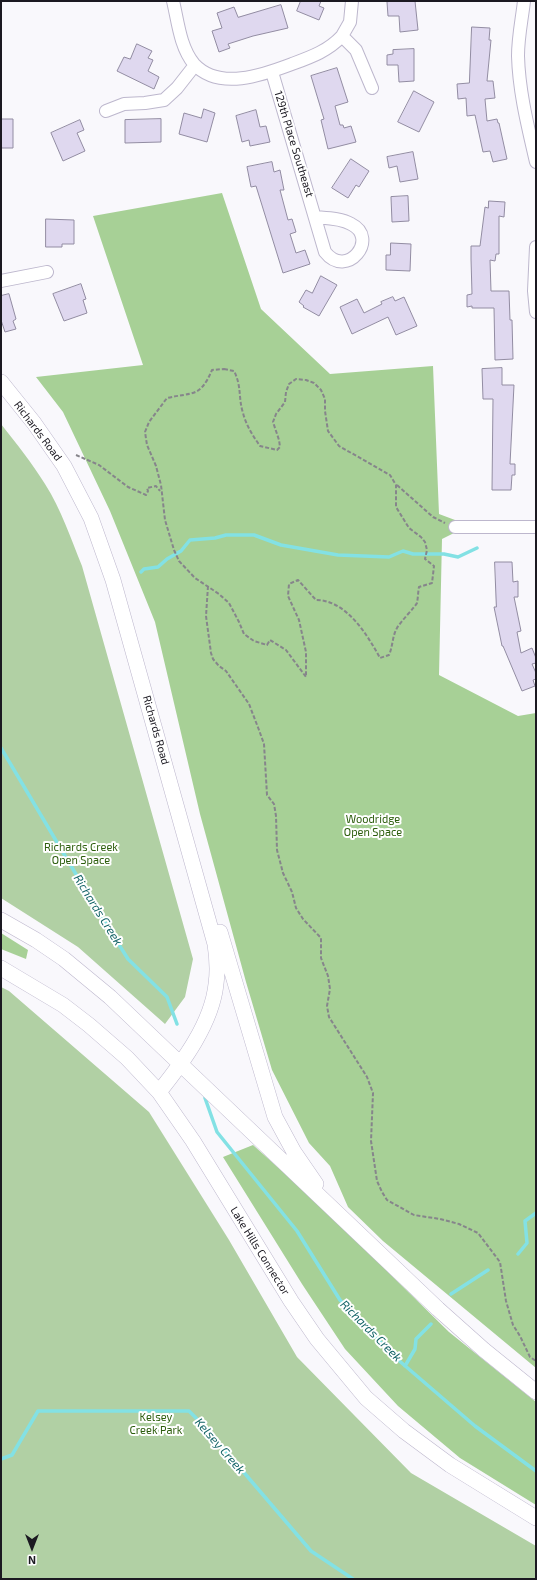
<!DOCTYPE html>
<style>
body{margin:0}
#map{position:relative;width:537px;height:1580px;overflow:hidden;background:#f9f8fc;font-family:"Exo 2",sans-serif}
canvas{display:block}
.frame{position:absolute;inset:0;border:2px solid #1b1921;pointer-events:none}
.north{position:absolute;left:12px;top:1528px;width:40px;height:40px;-webkit-text-stroke:3px #fff;paint-order:stroke;rotate:180deg;font-size:11px;font-weight:700;line-height:16px;text-align:center;color:#1b1921}
.north::after{content:'';display:block;margin:auto;width:14px;height:18px;background:#1b1921;clip-path:polygon(50% 0,100% 100%,50% 72%,0 100%)}
</style>
<div id="map">
<canvas width="537" height="1580"></canvas>
<div class="frame"></div>
<div class="north">N</div>
</div>
<script>
const ctx = document.querySelector('canvas').getContext('2d');
ctx.lineJoin = 'round';
function paint(path, color) { ctx.fillStyle = color; ctx.fill(path, 'evenodd'); }
function stroke(path, color, width, dash) { ctx.strokeStyle = color; ctx.lineWidth = width; ctx.lineCap = dash ? 'butt' : 'round'; ctx.setLineDash(dash || []); ctx.stroke(path); }
function drawText(font, color, halo, rows, align = 'center') {
  ctx.font = font + ' "Exo 2",sans-serif'; ctx.lineWidth = 4; ctx.setLineDash([]); ctx.textBaseline = 'middle'; ctx.strokeStyle = halo; ctx.fillStyle = color; for (const [text, x, y, turn = 0] of rows) {
    ctx.save(); ctx.translate(x, y); ctx.rotate((+turn || 0) * Math.PI / 180); ctx.textAlign = isNaN(turn) ? turn : align; if (halo) ctx.strokeText(text, 0, 0); ctx.fillText(text, 0, 0); ctx.restore();
  }
}
paint(new Path2D(`
 M1 424C16 443 32 463 45 484 61 509 71 539 82 566L193 959 185 997 165 1024 78 947 1 898Z
 M1 987 9 991 149 1112 229 1240 297 1357 411 1473 536 1546V1579H1Z`), '#b1d0a4');
paint(new Path2D(`
 M222 193 261 309 330 374 433 366 439 514 455 520 454 533 442 539 439 675 518 716 536 713V1368L383 1241 348 1207 330 1166 309 1143 272 1070 246 982 200 814 155 622 110 511 63 412 36 377 143 365 93 216Z
 M1 933 28 950 26 959 1 949Z
 M253 1145 320 1205 449 1332 536 1402V1505L460 1458 398 1406 345 1349 302 1284 223 1157Z`), '#a7d096');
stroke(new Path2D(`
 M141 572 144 569 158 567 167 559 181 551 190 540 215 538 226 535H254L281 545 338 555 389 557 403 551 413 554H444L458 557 477 548
 M1 748 99 913 128 959 167 997 177 1024
 M205 1098 217 1132 297 1231 340 1300 396 1358 475 1426 536 1471
 M518 1254 527 1243 525 1221 536 1213
 M451 1294 488 1270
 M405 1366 415 1349 416 1339 431 1324
 M1 1459 12 1455 38 1411H189L205 1427 311 1551 353 1579`), '#83e1e4', 3.5);
const building = new Path2D(`
 M301 1H321L319 6 324 8 319 20 297 11Z
 M415 1 418 30 400 32 399 16H388L387 2Z
 M281 5 288 28 253 36 228 44 230 48 219 52 212 31 222 28 217 13 234 7 238 17Z
 M472 27 490 28 489 40H491L487 81H493L495 98 485 99 487 121 497 119 498 123H499L507 159 493 162 490 151 483 152 475 115 467 116 466 98 458 99 457 84 469 83Z
 M137 44 152 51 148 58 153 60 148 71 159 77 154 89 117 71 124 57 130 59Z
 M414 49V81L399 82 398 65H387V55L393 54V50Z
 M337 68 348 102 335 106 340 125H343L344 128 351 126 356 142 328 149 321 120 324 119 311 76Z
 M414 91 434 102 419 132 398 122Z
 M204 109 215 113 207 142 179 134 184 113 201 118Z
 M256 110 260 127 266 126 270 142 250 146 249 140 242 142 236 116Z
 M1 119H13V148H2Z
 M161 119V142L125 143V120Z
 M80 120 84 130 77 133 85 151 63 161 51 133Z
 M413 152 418 179 400 182 397 166 389 168 387 157Z
 M351 159 369 171 359 187 356 185 348 198 332 188Z
 M272 162 274 172 280 170 284 190H280L288 220 292 219 296 232 290 234 296 253 305 250 310 264 283 273 256 186 251 187 247 167Z
 M408 196 409 221 392 222 391 197Z
 M489 201 505 202 504 217 499 216V254H496L495 261 490 260 491 291H509L510 320H512L513 359 495 360 494 308H472V306L467 307V295L472 294 471 259V246H480L485 207 488 208Z
 M46 219 74 220V244H62V247H46Z
 M391 243 411 244 410 271 386 270V255H390Z
 M321 276 337 285 319 316 303 307 304 306 299 302 306 290 312 293Z
 M81 284 86 299 83 300 87 313 64 321 53 294Z
 M9 294 16 319 13 321 16 329 5 332 1 320V296Z
 M393 297 395 301 404 297 417 326 396 335 388 317 352 334 340 307 357 299 364 313 382 304 381 302Z
 M502 368V385H514L510 464H515V475H512L511 490H492L493 399H483L482 369Z
 M495 562H512L513 582 518 581V597H514L521 631 517 632 521 653 532 648 536 658V663L532 664 536 673V679L533 680 535 686 522 691 503 646H502L494 607H496Z`);
paint(building, '#dfd8ef');
stroke(building, '#928ca2', 1);
const minor = new Path2D(`
 M173 1C178 22 180 47 194 64 219 91 263 75 292 64 311 57 328 51 342 36
 M352 1 350 22 342 36 356 50 372 88
 M524 1C522 19 518 37 518 56 519 92 528 127 536 162
 M272 72 325 252C347 280 380 238 351 224 341 218 326 218 315 217
 M106 111 124 104 145 103 164 100 177 88 195 65
 M536 247 534 291 536 312
 M1 281 47 272
 M455 527H536`);
const major = new Path2D(`
 M1 382 34 423 64 466 91 518 113 580 215 944C217 957 218 970 216 984 212 1023 183 1062 159 1092
 M1 920 36 940 64 959 110 997 438 1309 484 1350 536 1392
 M220 932 275 1117 294 1152 316 1184
 M1 968 63 1005 89 1025 127 1058 159 1092 193 1141 291 1301 317 1339 366 1398 404 1431 450 1465 536 1518`);
stroke(minor, '#bdb7cd', 14);
stroke(major, '#bdb7cd', 16);
stroke(new Path2D(`
 M224 369 234 371C242 387 238 397 243 413 246 425 253 436 260 446L277 450 280 447 279 440 273 422 276 414 285 402 286 392 289 384 296 379 306 380 314 383 321 390 325 399V411L328 431 339 446 390 475 396 485V507L409 528 421 537 425 542 427 550 425 559 434 566 432 583 419 587C418 592 418 598 417 603 415 607 401 621 397 628 392 637 393 646 389 655L380 658C367 634 346 600 316 600L298 580 289 584 288 596 299 620 306 652V677L286 650 270 640 267 645 254 641 244 634 239 622 229 603 219 594 195 578 179 561 174 550 165 520 161 485 156 466 147 445 145 432 149 422 167 398C193 392 200 398 212 370Z
 M76 455 99 465 128 487 146 495 148 491 147 488 156 486 160 491
 M397 485 433 517 445 523
 M208 586 206 616 211 653 213 659 219 666 226 671 249 704 259 730 264 744 267 795 274 804 276 816 277 850 283 873 292 892 296 908 303 919 321 938V958L328 976 330 989 327 1006 329 1017 367 1077 373 1093 371 1141 377 1181 382 1192 387 1200 414 1215 440 1219 459 1224 478 1233 500 1262 506 1301 513 1325 520 1336 530 1357 536 1361`), '#86858b', 2, [4, 2]);
stroke(minor, '#fff', 12);
stroke(major, '#fff', 15);
drawText('11px', '#1b1921', '#fff', [
 ["129th Place Southeast",294,144,73],
 ["Richards Road",38,431,53],
 ["Richards Road",156,730,74],
 ["Lake Hills Connector",260,1251,58]
]);
drawText('11px', '#2c5d0c', '#fff', [
 ["Woodridge",373,819],
 ["Open Space",373,832],
 ["Richards Creek",81,847],
 ["Open Space",81,860],
 ["Kelsey",156,1417],
 ["Creek Park",156,1430]
]);
drawText('italic 12px', '#146467', '#fff', [
 ["Richards Creek",98,910,58],
 ["Richards Creek",371,1331,45],
 ["Kelsey Creek",220,1446,49]
]);
</script>
